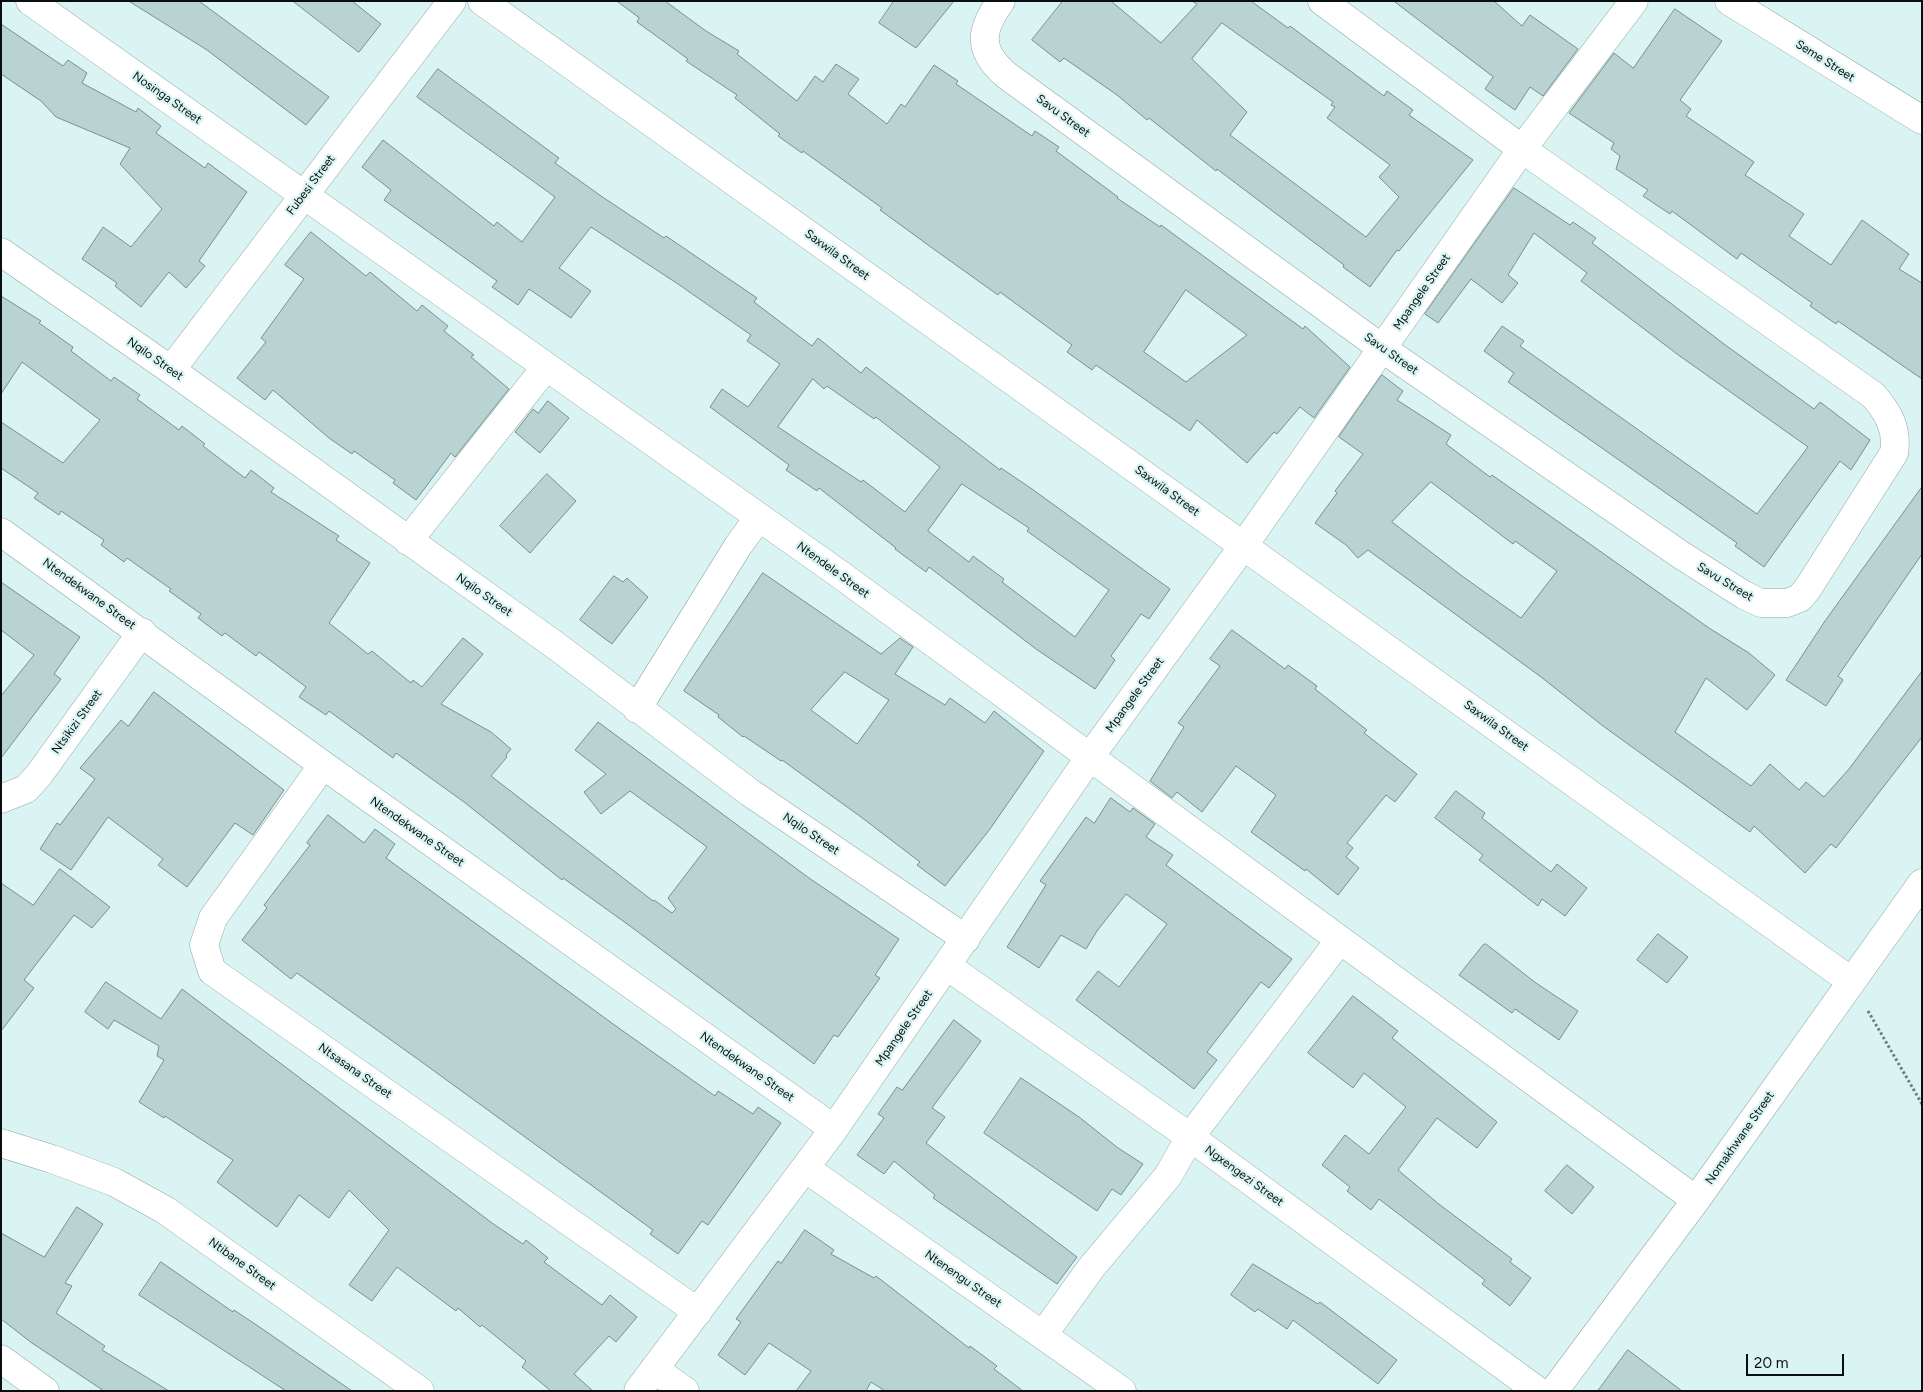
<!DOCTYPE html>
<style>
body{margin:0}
#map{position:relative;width:1923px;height:1392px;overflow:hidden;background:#daf4f3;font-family:Figtree,sans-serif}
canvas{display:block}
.frame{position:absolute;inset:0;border:2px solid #070f0f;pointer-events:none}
.scale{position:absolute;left:1746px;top:1354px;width:98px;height:22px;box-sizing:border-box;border:2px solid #070f0f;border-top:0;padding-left:6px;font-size:15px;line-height:18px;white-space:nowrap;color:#070f0f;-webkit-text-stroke:4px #daf4f3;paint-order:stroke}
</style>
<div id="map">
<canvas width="1923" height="1392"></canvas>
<div class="frame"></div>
<div class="scale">20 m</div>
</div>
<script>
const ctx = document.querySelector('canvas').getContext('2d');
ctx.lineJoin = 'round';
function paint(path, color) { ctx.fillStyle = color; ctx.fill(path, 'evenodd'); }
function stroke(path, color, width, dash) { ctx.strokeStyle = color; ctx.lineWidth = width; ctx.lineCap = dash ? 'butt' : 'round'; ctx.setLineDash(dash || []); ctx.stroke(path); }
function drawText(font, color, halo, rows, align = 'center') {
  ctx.font = font + ' Figtree,sans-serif'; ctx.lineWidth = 4.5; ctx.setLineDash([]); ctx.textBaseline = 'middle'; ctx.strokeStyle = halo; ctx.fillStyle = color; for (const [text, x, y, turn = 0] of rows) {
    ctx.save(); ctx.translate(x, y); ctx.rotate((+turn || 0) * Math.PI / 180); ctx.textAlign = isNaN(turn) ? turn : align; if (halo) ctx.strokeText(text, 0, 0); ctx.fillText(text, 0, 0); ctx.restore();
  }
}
const building = new Path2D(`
 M129 1H199L329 97 306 125 207 50Z
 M293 1H352L381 24 359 52Z
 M617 1H665L706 31 739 51 737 54 797 101 815 76 823 82 836 64 859 79 848 94 887 124 901 104 905 107 934 65 958 81 956 84 1032 136 1035 131 1059 147 1056 151 1118 197 1117 198 1160 227 1161 225 1303 329 1305 326 1350 367 1314 418 1300 407 1277 434 1274 432 1247 463 1197 420 1190 431 1096 365 1092 370 1067 352 1072 345 1000 292 998 295 935 250 880 210 882 208 803 151 802 153 778 136 780 134 735 98 737 95 686 61 688 59 637 22 639 18ZM1186 290 1247 335 1186 382 1144 352Z
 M894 1H954L916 48 879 23Z
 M1063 1H1111L1161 43 1197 4 1192 1H1251L1288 28 1290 26 1384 96 1387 91 1413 110 1409 115 1473 160 1399 251 1397 250 1370 287 1343 267 1344 265 1217 169 1216 171 1149 118 1147 120 1117 95 1064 58 1060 62 1032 40ZM1222 23 1333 102 1331 105 1335 107 1327 118 1390 165 1379 177 1399 197 1366 237 1230 135 1247 112 1192 59Z
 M1394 1H1494L1522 26 1530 15 1578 49 1543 96 1530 87 1515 110 1485 89 1493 77Z
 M1675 9 1722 41 1680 100 1691 109 1686 116 1754 162 1745 175 1804 214 1789 236 1831 265 1862 220 1909 254 1899 269 1922 283V379L1838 321 1836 324 1810 306 1812 303 1741 253 1737 259 1672 211 1670 214 1643 196 1648 190 1616 169 1620 156 1611 149 1614 143 1569 113 1614 53 1633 68Z
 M1 24 63 66 68 60 87 73 82 83 136 112 138 108 161 126 156 133 205 168 208 163 247 192 199 261 205 266 186 288 169 272 141 307 115 286 117 283 82 259 103 227 131 247 162 209 120 164 130 148 56 117 41 101 1 74Z
 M438 69 559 158 555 163 601 196 664 238 666 236 757 298 754 302 812 346 818 338 861 373 866 367 1000 470 1001 468 1032 489 1170 589 1149 619 1141 614 1111 656 1115 660 1095 689 1036 649 929 567 926 572 895 549 896 548 819 488 817 491 786 470 789 465 710 407 722 389 748 407 780 364 747 341 751 335 678 284 591 227 559 268 591 291 571 318 529 289 518 305 492 287 497 281 384 200 391 190 362 167 383 140 494 226 497 222 522 242 555 197 417 97ZM813 379 824 389 827 386 874 419 876 417 940 467 905 512 863 480 861 482 778 427ZM962 484 1029 528 1027 531 1109 590 1075 637 1002 582 1004 579 973 556 969 562 928 531Z
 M1514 188 1570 225 1573 222 1596 238 1592 243 1724 344 1814 409 1820 402 1870 440 1851 470 1840 461 1764 567 1735 546 1737 543 1508 382 1514 373 1484 351 1502 326 1524 341 1520 346 1757 514 1808 447 1677 354 1581 281 1587 273 1534 233 1508 275 1518 283 1502 303 1471 279 1438 323 1425 314Z
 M311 232 366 276 370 272 417 311 422 305 448 326 444 331 474 355 471 357 509 389 455 457 451 453 416 500 393 483 395 480 354 451 352 454 329 438 273 390 265 400 237 378 266 342 261 338 304 279 285 265Z
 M1 296 41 321 39 323 73 347 71 351 111 381 114 377 140 395 137 399 179 430 182 426 205 444 203 446 245 478 251 470 274 488 271 492 339 536 336 540 370 563 329 623 368 654 372 651 411 683 413 680 422 687 463 638 483 654 441 704 491 732 511 749 506 755 507 757 491 776 653 901 654 900 672 913 676 909 668 898 707 847 630 791 601 814 584 792 606 774 575 750 598 722 809 878 899 939 875 975 880 978 838 1037 834 1035 814 1064 630 926 563 878 562 880 464 802 396 753 393 758 329 711 326 715 299 697 306 687 259 652 256 656 225 633 222 636 198 618 201 614 169 591 171 589 127 558 124 562 101 545 104 540 61 511 59 515 34 498 38 493 1 468V422L63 463 100 420 22 362 1 394Z
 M1382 375 1403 391 1397 400 1451 435 1446 444 1490 477 1492 475 1709 628 1749 653 1775 675 1747 710 1706 678 1675 732 1751 786 1770 764 1799 790 1806 782 1824 797 1849 769 1922 671V737L1836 848 1831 844 1805 873 1754 826 1750 832 1603 726 1541 677 1368 550 1358 558 1346 545 1315 523 1337 493 1335 491 1363 454 1339 437ZM1431 482 1513 544 1515 541 1557 571 1521 618 1462 576 1392 522Z
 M548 401 569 418 540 453 515 432 533 409 538 413Z
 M547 474 576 501 530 553 500 526Z
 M1922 487V554L1838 676 1843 680 1826 706 1786 680 1825 621Z
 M763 573 881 654 900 638 913 647 895 674 945 705 950 698 985 723 994 711 1044 751 990 829 945 886 917 865 920 862 861 817 782 760 781 761 744 736 743 737 718 717 719 715 684 691ZM845 672 889 700 857 744 811 710Z
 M614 576 623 582 627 578 648 597 612 644 580 620Z
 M1 582 80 637 54 674 61 679 1 758V696L34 655 1 630Z
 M1232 630 1285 669 1288 665 1317 686 1315 689 1367 730 1364 733 1417 774 1395 802 1386 795 1347 843 1353 848 1346 857 1359 868 1338 895 1306 869 1305 871 1251 832 1276 795 1236 766 1202 812 1177 792 1172 798 1150 781 1184 727 1178 723 1220 666 1210 659Z
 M154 692 284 790 253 835 235 823 187 887 158 865 163 859 108 817 71 870 40 849 57 823 60 825 95 779 80 768 121 720 128 726Z
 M1456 791 1485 813 1482 818 1551 872 1557 864 1587 888 1565 916 1542 899 1538 906 1479 860 1483 855 1435 818Z
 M1111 798 1130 812 1133 808 1155 824 1146 837 1173 855 1166 865 1292 959 1269 988 1261 982 1207 1052 1217 1060 1194 1089 1076 1000 1098 971 1119 987 1167 924 1126 894 1097 931 1086 949 1061 935 1039 968 1007 947 1046 885 1040 881 1086 817 1094 823Z
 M328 815 364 843 375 829 395 844 386 858 620 1029 715 1096 718 1091 753 1114 758 1107 781 1123 708 1225 702 1221 678 1254 650 1234 653 1230 419 1060 297 973 291 979 242 940 267 908 264 905 310 845 307 843Z
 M60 869 110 907 92 928 74 915 24 980 34 988 1 1031V883L33 905Z
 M1658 934 1688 957 1667 983 1637 960Z
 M1486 944 1536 983 1578 1011 1559 1040 1515 1009 1512 1013 1459 975 1483 945Z
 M106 982 161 1019 182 989 492 1223 523 1244 526 1240 548 1258 544 1262 602 1305 610 1295 637 1317 616 1342 609 1336 574 1374 593 1391H551L522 1367 526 1361 482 1325 480 1327 458 1308 456 1311 397 1267 372 1301 349 1285 389 1230 349 1190 329 1218 299 1195 277 1227 217 1182 233 1160 165 1116 164 1118 139 1102 164 1060 157 1056 159 1046 114 1020 108 1029 85 1012Z
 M1353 996 1398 1031 1392 1038 1497 1122 1477 1148 1437 1118 1398 1170 1440 1205 1512 1259 1510 1262 1531 1278 1510 1306 1482 1284 1485 1280 1379 1199 1371 1210 1347 1191 1350 1187 1322 1165 1345 1135 1369 1154 1406 1107 1364 1073 1353 1088 1308 1053Z
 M954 1020 981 1041 932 1108 945 1117 926 1143 1077 1257 1057 1284 933 1198 935 1195 894 1161 884 1174 857 1155 884 1118 878 1114 897 1087 902 1090Z
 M1021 1078 1079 1117 1118 1148 1143 1164 1121 1195 1112 1189 1097 1211 984 1133Z
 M1567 1165 1594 1187 1572 1214 1545 1191Z
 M77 1207 103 1224 65 1283 72 1286 56 1313 105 1346 102 1350 169 1391H104L32 1343 1 1319V1233L44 1257Z
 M805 1230 834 1250 831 1254 874 1278 876 1276 969 1348 970 1346 997 1366 994 1369 1023 1391H885L871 1382 866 1391H796L811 1371 769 1343 745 1375 718 1355 741 1322 736 1319 778 1261 781 1263Z
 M161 1262 233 1312 234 1310 258 1326 352 1391H286L139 1295Z
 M1253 1264 1318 1304 1320 1302 1397 1360 1378 1384 1293 1320 1287 1329 1258 1309 1255 1312 1231 1295Z
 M1628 1350 1682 1391H1598Z`);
paint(building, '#b9d3d2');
stroke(building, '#78908f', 1);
const minor = new Path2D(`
 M30 1 838 573 1696 1200
 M482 1 1851 981
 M1001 1C980 30 977 50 1006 75L1383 349 1681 555 1744 595 1761 603H1787L1800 598 1808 588 1894 453C1898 429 1888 412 1873 395L1522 149 1322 1
 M1729 1 1922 120
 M1 252 171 370 559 648 749 792 966 939
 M171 370 452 1
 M1 532 323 765 834 1129
 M408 541 546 367
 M637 709 738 546 759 517
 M323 765 213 918 204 945 212 971 698 1312
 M1 799 26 789 38 776 142 632
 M947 966 1190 1137 1538 1391
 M1 1143 52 1159 114 1182 165 1210 420 1391
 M805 1168 1122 1391
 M1043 1335 1091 1268 1168 1176 1190 1137 1339 941
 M1 1359 45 1391
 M654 1369 685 1391
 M638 1391 834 1129 1089 758 1244 545 1522 149 1634 1`);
const tertiary = new Path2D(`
 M1554 1391 1696 1200 1922 883`);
stroke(minor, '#8fa8a7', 29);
stroke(tertiary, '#8fa8a7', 29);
stroke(new Path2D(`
 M1868 1011 1922 1104`), '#6e7e7e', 3, [2.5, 2.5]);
stroke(minor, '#fff', 28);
stroke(tertiary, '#fff', 28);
drawText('12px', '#070f0f', '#daf4f3', [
 ["Seme Street",1825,61,32],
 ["Nosinga Street",167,98,35],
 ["Savu Street",1063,116,36],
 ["Fubesi Street",311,185,-53],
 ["Saxwila Street",837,255,36],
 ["Mpangele Street",1422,292,-55],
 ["Savu Street",1391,354,35],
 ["Nqilo Street",155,359,35],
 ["Saxwila Street",1167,491,36],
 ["Ntendele Street",833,570,36],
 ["Savu Street",1725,582,31],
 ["Ntendekwane Street",89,594,36],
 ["Nqilo Street",484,595,35],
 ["Mpangele Street",1135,695,-54],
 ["Ntsikizi Street",77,722,-54],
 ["Saxwila Street",1496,726,36],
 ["Ntendekwane Street",417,832,35],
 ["Nqilo Street",811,834,34],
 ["Mpangele Street",904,1028,-55],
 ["Ntendekwane Street",747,1067,35],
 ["Ntsasana Street",355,1071,35],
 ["Nomakhwane Street",1740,1138,-55],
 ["Ngxengezi Street",1244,1176,36],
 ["Ntibane Street",242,1264,36],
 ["Ntenengu Street",963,1279,35]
]);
</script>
